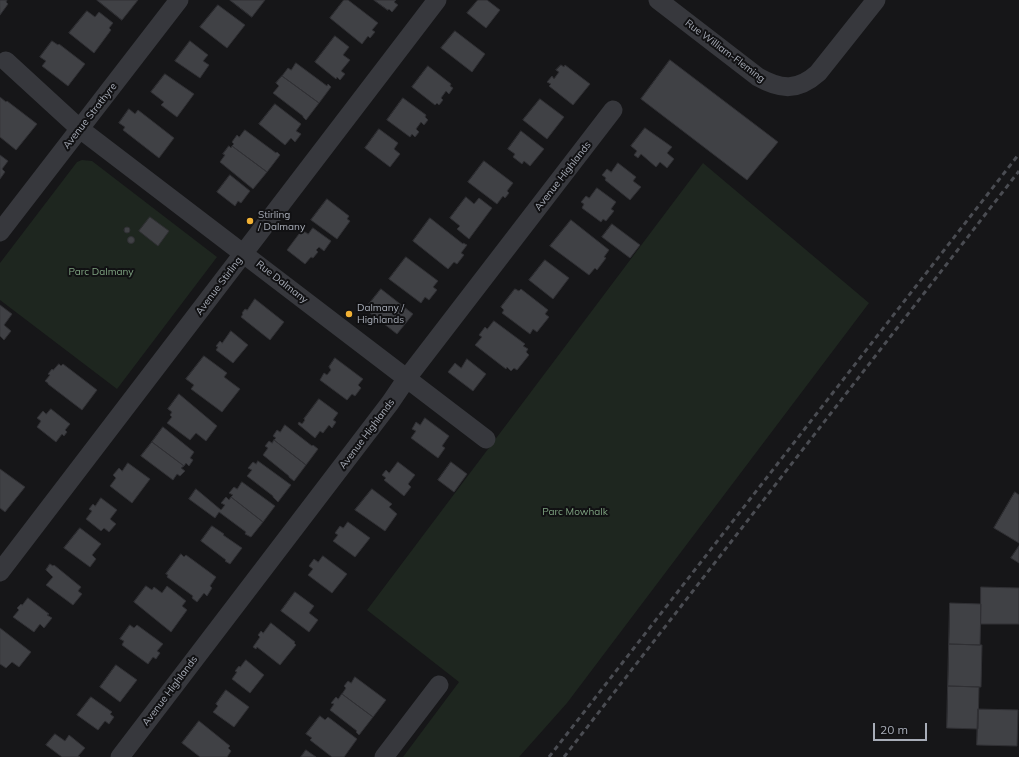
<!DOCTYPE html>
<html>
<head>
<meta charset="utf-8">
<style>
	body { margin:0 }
	#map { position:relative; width:1019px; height:757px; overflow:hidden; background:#161618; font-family:Mulish,sans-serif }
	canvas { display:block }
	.scale { position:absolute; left:873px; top:723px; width:54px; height:18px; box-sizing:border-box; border:2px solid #a8adb8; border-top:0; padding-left:5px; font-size:12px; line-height:14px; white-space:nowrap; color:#a8adb8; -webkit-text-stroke:3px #111113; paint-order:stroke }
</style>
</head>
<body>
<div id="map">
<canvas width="1019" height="757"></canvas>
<div class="scale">20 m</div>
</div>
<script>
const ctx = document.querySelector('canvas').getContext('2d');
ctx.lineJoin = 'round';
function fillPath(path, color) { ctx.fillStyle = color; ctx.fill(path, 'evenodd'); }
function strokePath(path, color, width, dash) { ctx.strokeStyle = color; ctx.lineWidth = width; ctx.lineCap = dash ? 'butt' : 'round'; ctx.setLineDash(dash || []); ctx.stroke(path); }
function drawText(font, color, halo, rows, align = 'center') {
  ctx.font = font + ' Mulish,sans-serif'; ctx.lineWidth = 4; ctx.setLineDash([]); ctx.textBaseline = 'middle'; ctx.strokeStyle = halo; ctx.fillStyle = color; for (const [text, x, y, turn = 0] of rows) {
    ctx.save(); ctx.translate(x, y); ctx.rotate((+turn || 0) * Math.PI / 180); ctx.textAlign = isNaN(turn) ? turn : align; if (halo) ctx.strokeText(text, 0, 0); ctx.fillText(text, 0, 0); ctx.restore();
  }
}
const green = new Path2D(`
	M82 160 92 161 217 257 117 389 0 300V263L77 162Z
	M703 163 869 303 567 703 519 757H403L459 682 367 610Z`);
const building = new Path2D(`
	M0 0H7L6 2 8 4 0 15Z
	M97 0H138L122 20Z
	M230 0H265L252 17Z
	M344 0H348L378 23 372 30 375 32 370 38 368 36 362 44 330 18Z
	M374 0H396L394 2 398 5 392 12 389 9 388 10Z
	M478 0H487L500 10 486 28 467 13Z
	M218 5 245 25 227 48 200 27Z
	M87 11 95 17 99 12 113 23 109 28 111 30 94 53 69 33Z
	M455 31 485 54 472 72 441 48Z
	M335 36 349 47 343 55 350 60 341 71 345 74 340 80 337 77 336 79 315 62Z
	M52 41 58 45 59 44 85 64 68 86 42 66 46 61 40 57Z
	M190 41 208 55 203 61 209 65 200 78 175 61Z
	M670 60 778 142 747 180 641 99Z
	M296 63 327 86 328 84 331 87 319 103 282 76 288 68 291 70Z
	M561 65 564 67 565 65 590 84 573 105 549 86 551 84 547 82 552 76 554 79 559 72 556 70Z
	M428 66 451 84 450 86 453 88 449 94 446 91 441 98 443 100 439 105 437 103 435 105 412 87Z
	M165 74 194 94 177 117 161 105 164 102 151 92Z
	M282 76 319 103 306 120 303 117V116L273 93 279 86 276 83Z
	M0 97 6 102 7 101 37 124 16 150 0 137Z
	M403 98 426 115 425 117 428 120 424 125 421 122 416 129 419 132 415 137 412 134 410 137 387 120Z
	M540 99 564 117 547 139 523 120Z
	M275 104 301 124 296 131 301 134 295 142 291 138 285 145 259 124Z
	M129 109 135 114 138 110 174 138 159 158 123 130 125 127 119 123Z
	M645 128 672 147 667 153 674 159 667 168 660 162 656 167 641 154 638 158 634 155 637 151 631 146Z
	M379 129 398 143 394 149 400 154 390 167 365 148Z
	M245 130 276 153 277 152 280 155 267 172 232 146 234 144 232 142 237 135 239 137Z
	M521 131 544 149 530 166 524 161 522 164 513 157 515 154 508 149Z
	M229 146 231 148 232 146 267 172 253 189 220 162 225 155 223 154Z
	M0 155 8 161 2 169 5 172 0 179Z
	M484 161 513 183 507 191 509 193 505 198 503 196 497 204 468 182Z
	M618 163 636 177 633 181 641 187 630 200 605 180 606 178 602 175 607 169 611 172Z
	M230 175 250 191 241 203 238 201 235 206 217 192Z
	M597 188 616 202 611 209 614 211 606 221 603 219 601 222 582 208 584 204 581 202 586 196 589 198Z
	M466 197 474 204 479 198 492 208 469 239 457 229 460 226 450 218Z
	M327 199 349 216 347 219 350 221 337 239 311 220Z
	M150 217 169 231 158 246 139 231Z
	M430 218 463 244V243L467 245 461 253 464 255 457 264 454 262 448 269 413 241Z
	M571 220 609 250 604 257 606 258 597 270 595 268 589 275 550 246Z
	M612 224 640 245 630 258 602 237Z
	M124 230a3 3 0 1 1 6 0a3 3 0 1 1-6 0Z
	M313 228 331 241 324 251 319 247 316 250 318 252 313 258 311 257 305 264 287 250 302 230 308 234Z
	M127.5 240a3.5 3.5 0 1 1 7 0a3.5 3.5 0 1 1-7 0Z
	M406 257 438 281 433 287 437 290 429 300 425 297 421 303 389 279Z
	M545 260 569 278 553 299 529 280Z
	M381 289 413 314 397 334 365 309Z
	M515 289 519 291 521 289 548 310 545 314 549 317 537 332 533 329 530 334 502 313 504 310 501 307Z
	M255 299 284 322 270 340 241 317 243 314 242 313 245 309 247 310Z
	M0 305 12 314 4 325 11 331 4 340 0 336Z
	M494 321 525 344 523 346 528 349 526 352 529 355 517 370 514 368 511 371 507 367 506 369 475 345 482 337 479 335 485 327 487 329Z
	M231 331 248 345 233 363 216 350 218 347 216 346 220 341 222 343Z
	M204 356 227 373 224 377 240 389 222 412 191 389 194 385 186 379Z
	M335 358 363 379 358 385 361 388 355 396 352 394 347 400 320 380 324 373 327 375 331 370 329 367Z
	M467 359 486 374 473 391 448 372 455 363 461 368Z
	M59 364 61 366 63 364 97 390 82 410 48 384V383L45 381 50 375 48 374 52 369 53 370Z
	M179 394 217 426 206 441 196 433 190 440 167 423 172 417 170 415 172 412 168 409Z
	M319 399 338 413 333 420 336 422 332 428 329 425 323 433 320 431 315 438 298 424 299 422 302 424 305 420 304 419Z
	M51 409 70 424 65 430 67 432 64 436 62 434 56 442 37 427 41 421 37 418 43 411 46 414Z
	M425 418 449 436 442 446 445 448 438 458 411 438 416 431 412 429 416 422 420 425Z
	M285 425 312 446 313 445 318 449 306 465 274 440 276 438 273 436 277 430 280 432Z
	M163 427 194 452 190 458 193 460 189 466 186 463 184 466 152 442Z
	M274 440 306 465 294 481 289 477V476L263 455 268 448 265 446 269 441 272 443Z
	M152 442 184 466 181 468 185 471 180 476 177 474 173 480 141 456Z
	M258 461 291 485 278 502 273 497V496L247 476 252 470 248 468 253 462 256 464Z
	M398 462 415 475 408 484 411 487 404 496 384 480 386 478 382 475 386 470 389 473Z
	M451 462 467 474 454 492 438 480Z
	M128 463 150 479 132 503 110 486 116 478 113 475 119 468 122 471Z
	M0 469 25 487 5 512 0 508Z
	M242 482 275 506 263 522 231 497 233 495 229 493 234 487 237 489Z
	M196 489 221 510 225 505 221 503 226 497 229 500 231 497 263 522 251 537 245 534 246 532 219 512 215 518 189 499Z
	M372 489 392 504 389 507 397 514 385 531 355 510Z
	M1015 492 1019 495V543L994 528Z
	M101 498 117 510 110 519 116 524 109 532 104 528 101 531 86 519 92 511 89 509 93 504 95 506Z
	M348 522 370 538 355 557 333 541 338 535 335 533 340 526 343 528Z
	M212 526 224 534 223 535 242 548 230 564 225 561 226 560 201 541Z
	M80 528 101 544 92 555 96 559 90 567 64 548Z
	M1019 546V563L1011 558Z
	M181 554 184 557 186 555 216 577 210 586 212 588 207 596 204 593 197 602 192 598 193 596 167 577 168 575 166 574Z
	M323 556 347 574 332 593 308 575 313 569 309 566 314 559 318 562Z
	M50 564 53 566 54 565 81 587 78 591 82 594 73 605 46 585 53 577 46 570Z
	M146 586 152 590 154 587 162 593 167 586 186 601 182 606 187 610 171 632 134 602Z
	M981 587 1019 588V624H981Z
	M295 592 314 606 309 613 318 620 309 632 281 611Z
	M28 598 49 614 47 615 52 618 44 628 40 624 34 632 13 617 19 610 17 608 21 604 22 605Z
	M950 603 981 604 980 645 949 644Z
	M271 623 295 642 294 643 296 645 280 665 257 647 256 649 253 647 260 637 258 635 261 631 263 633Z
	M130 625 134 628 137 625 163 644 157 651 160 653 156 659 153 657 148 664 122 645 124 641 120 639Z
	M0 628 31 652 19 667 12 662 6 668 0 664Z
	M949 644 982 645 981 687 948 686Z
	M246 660 264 675 250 693 232 679 237 672 235 671 239 666 240 667Z
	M116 665 137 680 120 702 100 687Z
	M355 677 386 700 373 717 342 694 346 688 344 686 348 681 351 683Z
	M948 686 979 687 978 729 947 728Z
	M226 690 249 707 234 727 213 712 218 706 216 704Z
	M342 694 373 717 359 735 356 732 357 731 330 710 334 704 331 703 336 697 338 699Z
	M91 697 112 712 110 714 114 717 109 724 105 721 98 730 77 715Z
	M978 709 1018 710 1017 746 977 745Z
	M320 716 325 720 328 717 357 739 344 757H332L310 740 312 738 306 734Z
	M199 721 230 746 228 748 231 751 227 757H200L182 743Z
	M55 734 65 741 69 735 85 748 78 756 80 757H62L46 745Z
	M306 750 316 757H301Z`);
const minor = new Path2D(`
	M658 0 758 77C781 90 798 91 818 73L876 0
	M6 61 80 129 486 439
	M0 232 179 0
	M0 572 437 0
	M120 757 390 403 407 378 613 110
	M384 757 439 685`);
const rail = new Path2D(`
	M549 757 1019 154
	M564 757 1019 171`);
const markers = [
	[250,221,4,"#f2b134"],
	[349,314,4,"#f2b134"]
];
const streetNames = [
	["Rue William-Fleming",725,51,37],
	["Avenue Strathyre",90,116,-52],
	["Avenue Highlands",563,176,-52],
	["Rue Dalmany",282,282,38],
	["Avenue Stirling",219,286,-53],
	["Avenue Highlands",367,434,-53],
	["Avenue Highlands",170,691,-53]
];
const poiNames = [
	["Stirling",258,215],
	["/ Dalmany",258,227],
	["Dalmany /",357,308],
	["Highlands",357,320]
];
const parkNames = [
	["Parc Dalmany",101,272],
	["Parc Mowhalk",575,512]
];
fillPath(green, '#1e261f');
fillPath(building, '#404145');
strokePath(building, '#303034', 1);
strokePath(minor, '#37383d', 19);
strokePath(rail, '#4a4c52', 3, [5, 4]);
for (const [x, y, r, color] of markers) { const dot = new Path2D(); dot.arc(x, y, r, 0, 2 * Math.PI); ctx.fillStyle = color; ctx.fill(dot); strokePath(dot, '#111113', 1.5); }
drawText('10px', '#a8adb8', '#111113', streetNames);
drawText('10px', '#a8adb8', '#111113', poiNames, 'left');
drawText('10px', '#7fa381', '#111113', parkNames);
</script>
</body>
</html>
